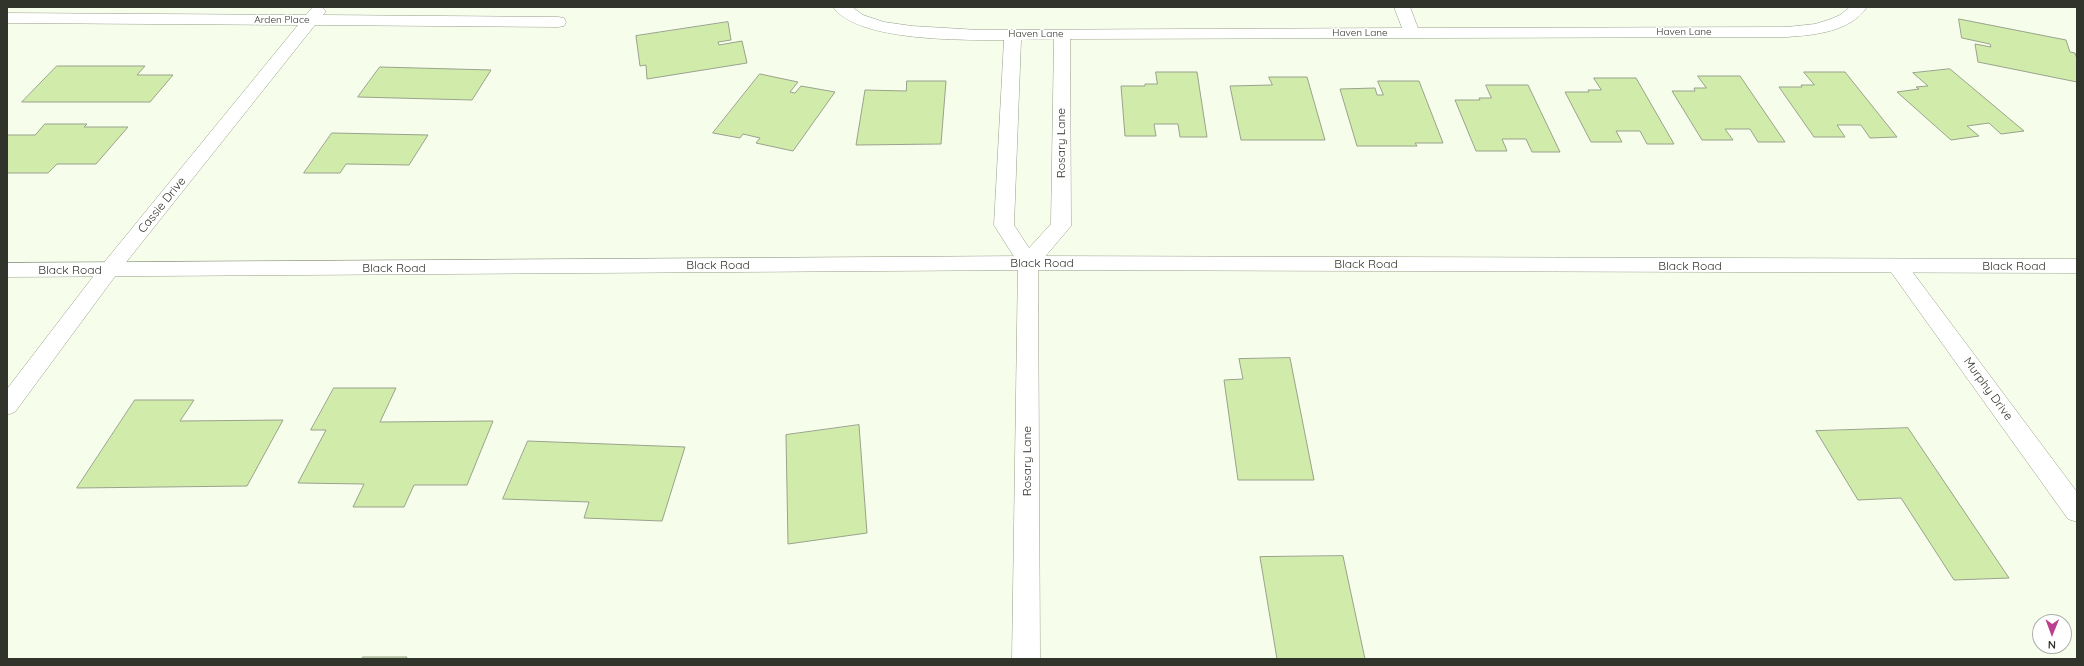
<!DOCTYPE html>
<html>
<head>
<meta charset="utf-8">
<style>
	body { margin:0 }
	#map { position:relative; width:2084px; height:666px; overflow:hidden; background:#f6feeb; font-family:Quicksand,sans-serif }
	canvas { display:block }
	.frame { position:absolute; inset:0; border:8px solid #30342b; pointer-events:none }
	.north { position:absolute; left:2032px; top:614px; width:40px; height:40px; box-sizing:border-box; background:#fff; border:1px solid #acaeaa; border-radius:50%; rotate:181deg; font-size:11px; font-weight:700; line-height:16px; text-align:center; color:#30342b }
	.north::after { content:''; display:block; margin:auto; width:14px; height:18px; background:#bb3f8e; clip-path:polygon(50% 0,100% 100%,50% 72%,0 100%) }
</style>
</head>
<body>
<div id="map">
<canvas width="2084" height="666"></canvas>
<div class="frame"></div>
<div class="north">N</div>
</div>
<script>
const ctx = document.querySelector('canvas').getContext('2d');
ctx.lineJoin = 'round';
function fillPath(path, color) { ctx.fillStyle = color; ctx.fill(path, 'evenodd'); }
function strokePath(path, color, width, dash) { ctx.strokeStyle = color; ctx.lineWidth = width; ctx.lineCap = dash ? 'butt' : 'round'; ctx.setLineDash(dash || []); ctx.stroke(path); }
function drawText(font, color, halo, rows, align = 'center') {
  ctx.font = font + ' Quicksand,sans-serif'; ctx.lineWidth = 3; ctx.setLineDash([]); ctx.textBaseline = 'middle'; ctx.strokeStyle = halo; ctx.fillStyle = color; for (const [text, x, y, turn = 0] of rows) {
    ctx.save(); ctx.translate(x, y); ctx.rotate((+turn || 0) * Math.PI / 180); ctx.textAlign = isNaN(turn) ? turn : align; if (halo) ctx.strokeText(text, 0, 0); ctx.fillText(text, 0, 0); ctx.restore();
  }
}
const building = new Path2D(`
	M1959 19 2066 40 2070 52 2075 53 2077 59V82L1978 62 1975 44 1991 47 1990 44 1962 38Z
	M728 22 731 40 718 42 719 45 742 41 747 63 647 79 646 65 640 66 636 36Z
	M57 66H145L137 75H173L150 102H22Z
	M380 67 491 70 472 100 358 97Z
	M1950 69 2024 131 2001 134 1989 123 1967 126 1979 136 1951 140 1897 92 1919 89 1916 87 1928 86 1913 73Z
	M1156 72H1197L1207 137H1180L1178 124H1154L1156 136H1125L1121 86H1145V84H1157Z
	M1804 72H1845L1897 137 1870 138 1861 125H1837L1845 137H1814L1779 87H1802L1801 85H1814Z
	M760 74 798 82 790 92 795 93 801 86 835 92 793 151 756 143 760 138 743 134 740 138 713 133Z
	M1698 76H1740L1785 142H1758L1750 129H1725L1733 140H1702L1672 91H1695L1694 88H1706Z
	M1269 77H1307L1325 140H1241L1230 86 1272 85Z
	M1594 78H1636L1674 144H1647L1640 131H1616L1622 142H1591L1565 92H1589L1588 90H1601Z
	M907 81H946L941 144 856 145 865 90 906 91Z
	M1378 81H1419L1443 143H1415L1417 146H1357L1340 89 1375 88 1377 95H1383Z
	M1486 85H1528L1560 152H1532L1526 139H1502L1507 151H1476L1455 100H1480L1479 98H1491Z
	M45 124H87L84 127H128L96 164H57L48 173H7V135H35Z
	M332 133 428 135 409 165 346 164 340 173H304Z
	M1290 358 1314 480H1238L1224 380 1243 379 1239 359Z
	M334 388H396L380 422 493 421 467 485H414L404 507H353L364 484 298 483 326 430H311Z
	M135 400H194L180 421 283 420 247 486 77 488Z
	M859 425 867 533 788 544 786 435Z
	M1908 428 2009 578 1954 580 1901 498 1858 500 1816 431Z
	M528 441 685 447 662 521 584 518 589 502 503 499Z
	M1343 556 1365 659H1277L1260 557Z
	M363 657H407L406 659H362Z`);
const street = new Path2D(`
	M322 7 326 11 323 15 558 17 564 18 566 22 564 26 558 27 315 25 116 275 15 412 7 415V389L102 265 298 25 7 23V13L306 15 312 8Z
	M833 7H852L863 15 884 22 912 26 979 30 1402 28 1394 7H1410L1418 28 1787 27 1815 24 1831 19 1840 15 1850 7H1867C1850 32 1815 35 1787 37L1070 39 1071 226 1038 265 1040 659H1012L1018 263 994 225 1004 40C965 40 857 42 833 7ZM1054 39 1051 224 1029 248 1014 225 1021 40Z
	M1898 260 1905 262 2077 492V522L2068 519 1891 272 1888 267 1891 262Z`);
const secondary = new Path2D(`
	M1028 256 2077 259V273L1028 270 7 277V263Z`);
const farStreetnames = [
	["Arden Place",282,20],
	["Haven Lane",1684,32],
	["Haven Lane",1360,33],
	["Haven Lane",1036,34]
];
const streetNames = [
	["Rosary Lane",1061,143,-90],
	["Cassie Drive",162,205,-51],
	["Black Road",1042,263],
	["Black Road",1366,264],
	["Black Road",718,265],
	["Black Road",1690,266],
	["Black Road",2014,266],
	["Black Road",394,268],
	["Black Road",70,270],
	["Murphy Drive",1988,389,54],
	["Rosary Lane",1027,461,-90]
];
fillPath(building, '#d1ecaa');
strokePath(building, '#99a28c', 1);
strokePath(street, '#959e88', 1);
strokePath(secondary, '#959e88', 1);
fillPath(street, '#fff');
fillPath(secondary, '#fff');
drawText('10px', '#30342b', '#fff', farStreetnames);
drawText('12px', '#30342b', '#fff', streetNames);
</script>
</body>
</html>
